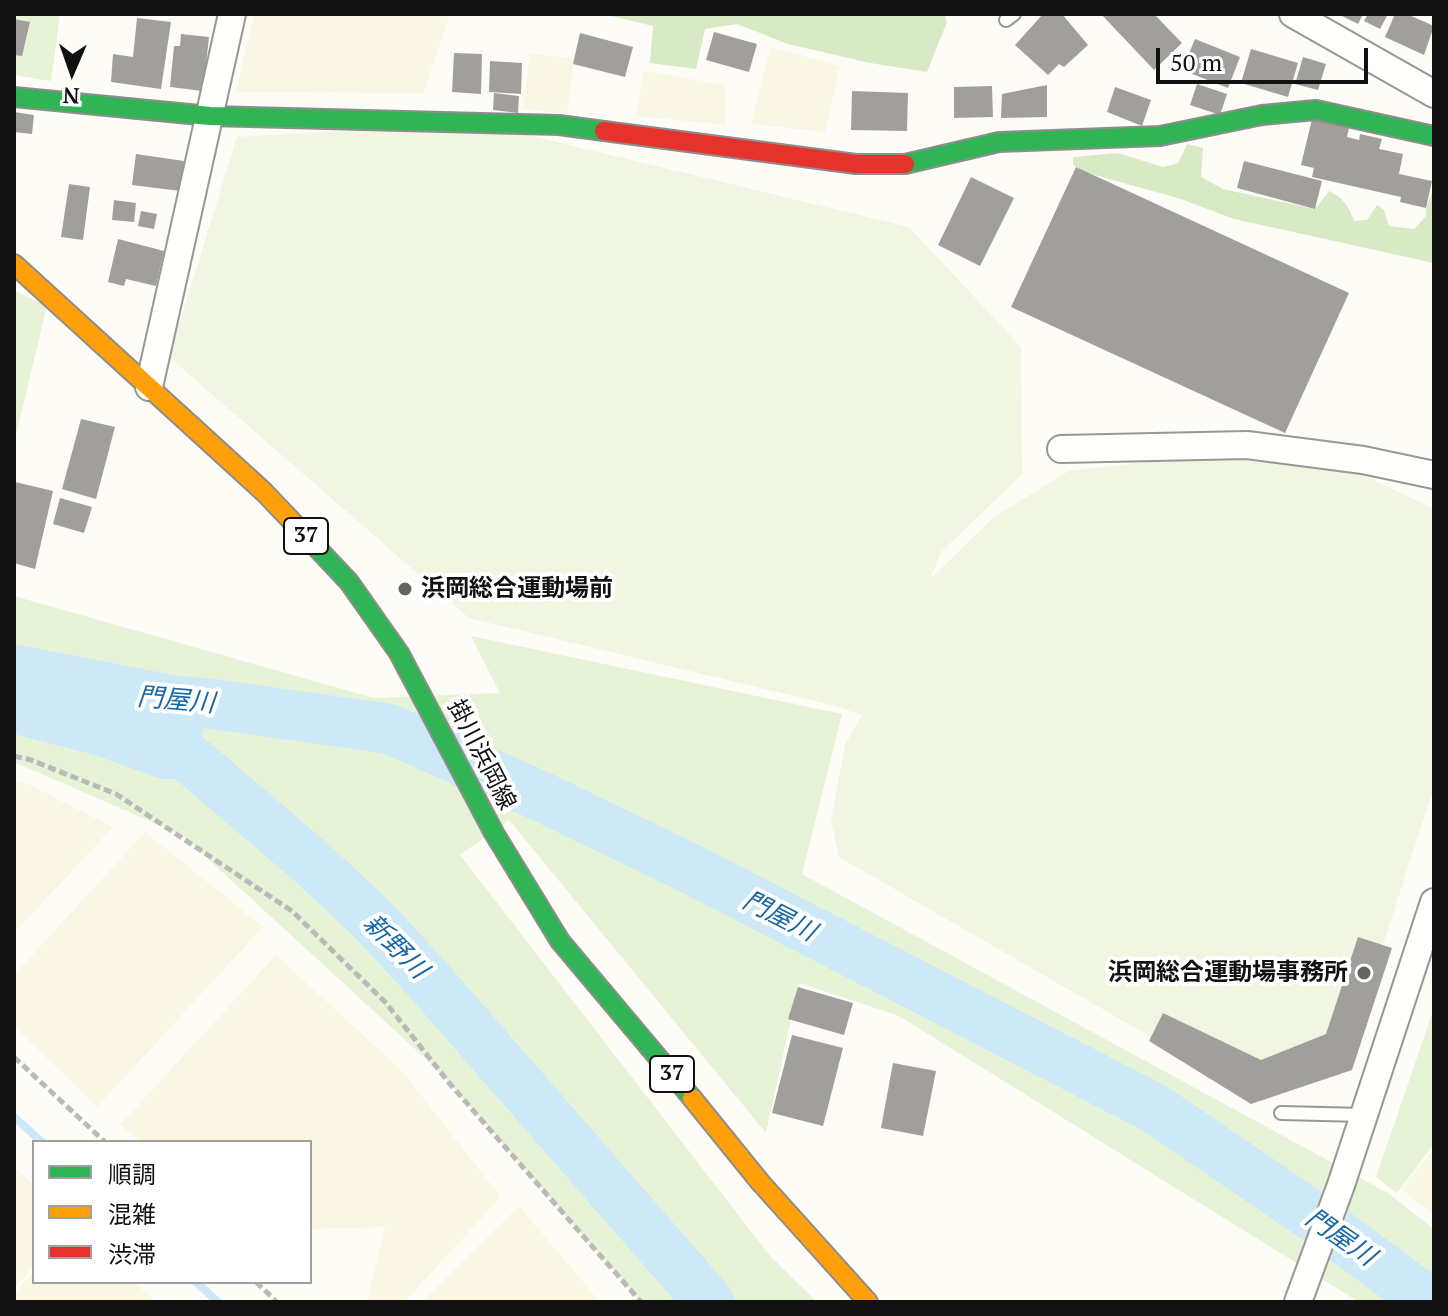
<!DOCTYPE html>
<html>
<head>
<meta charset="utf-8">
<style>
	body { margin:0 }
	#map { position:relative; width:1448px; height:1316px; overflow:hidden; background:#fdfcf7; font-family:"PT Serif","Noto Sans JP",serif }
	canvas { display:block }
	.frame { position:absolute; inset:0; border:16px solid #111; pointer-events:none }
	.legend { position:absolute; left:32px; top:1140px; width:280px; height:144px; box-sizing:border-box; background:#fff; border:2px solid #a0a0a0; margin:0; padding:10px 14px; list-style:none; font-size:24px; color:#111 }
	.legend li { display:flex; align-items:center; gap:16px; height:40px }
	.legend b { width:40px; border:2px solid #a0a0a0 }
	.north { position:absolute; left:32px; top:32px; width:80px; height:80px; -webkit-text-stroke:6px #fff; paint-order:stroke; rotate:182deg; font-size:22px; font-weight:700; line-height:32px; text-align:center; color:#111 }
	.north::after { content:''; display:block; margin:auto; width:28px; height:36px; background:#111; clip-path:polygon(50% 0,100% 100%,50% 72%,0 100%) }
	.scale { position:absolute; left:1156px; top:48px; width:212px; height:36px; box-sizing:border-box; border:4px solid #111; border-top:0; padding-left:10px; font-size:24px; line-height:28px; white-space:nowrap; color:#111; -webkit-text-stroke:6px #fff; paint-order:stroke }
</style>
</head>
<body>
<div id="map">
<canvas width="1448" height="1316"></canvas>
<div class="frame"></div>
<ul class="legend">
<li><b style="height:10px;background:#30b455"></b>順調</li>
<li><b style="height:10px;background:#ff9f0a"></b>混雑</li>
<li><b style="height:10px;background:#e5322d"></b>渋滞</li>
</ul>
<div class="north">N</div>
<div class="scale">50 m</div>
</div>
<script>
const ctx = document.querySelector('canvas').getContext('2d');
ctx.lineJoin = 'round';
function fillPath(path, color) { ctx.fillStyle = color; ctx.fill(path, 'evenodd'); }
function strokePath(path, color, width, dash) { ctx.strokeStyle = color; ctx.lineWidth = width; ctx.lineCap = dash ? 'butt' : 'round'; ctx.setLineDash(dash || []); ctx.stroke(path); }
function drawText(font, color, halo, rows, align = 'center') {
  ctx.font = font + ' "PT Serif","Noto Sans JP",serif'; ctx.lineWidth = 8; ctx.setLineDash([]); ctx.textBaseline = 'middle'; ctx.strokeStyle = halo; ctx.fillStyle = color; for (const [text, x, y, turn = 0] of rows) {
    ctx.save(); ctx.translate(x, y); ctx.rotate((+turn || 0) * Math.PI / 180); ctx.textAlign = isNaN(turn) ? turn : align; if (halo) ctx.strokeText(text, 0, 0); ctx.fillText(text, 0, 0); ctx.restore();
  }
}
const farmland = new Path2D(`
	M254 14H450L423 93 236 92Z
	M770 47 840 66 825 132 751 124Z
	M530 53 574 59 567 114 523 109Z
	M644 71 725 85 726 125 636 116Z
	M14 781 28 784 113 827 14 933Z
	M145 832 263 927 97 1107 14 1026V975Z
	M276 955 401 1070 501 1197 404 1302H367L385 1227 310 1229V1142H143L120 1125Z
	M1434 1148V1216L1402 1189Z
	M14 1167 34 1186V1266L14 1288Z
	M519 1206 600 1302H422Z
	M34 1272V1282H134L156 1302H14V1294Z`);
const green = new Path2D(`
	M14 14H60L51 81 14 75Z
	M14 290 47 306 14 443Z
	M14 596 374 698 500 693 471 636 842 714 802 874 1388 1193 1434 1229V1302H1359L899 1016 799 983 766 1133 509 820 460 855 770 1256 817 1302H641L439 1071 182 835 14 762Z
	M1434 1008V1144L1397 1193 1376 1177Z`);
const forest = new Path2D(`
	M603 14H945L947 22 927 72 870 63 788 44 737 24 705 29 696 69 650 63 653 26Z
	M1187 144 1203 148 1201 177 1223 189 1315 209 1329 191C1343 197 1349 207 1354 221L1367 220 1377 205 1384 210 1389 226 1414 229 1426 216V208L1434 187V263L1234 219 1181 199 1088 173 1073 165V157L1118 153 1163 167 1178 163Z`);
const pitch = new Path2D(`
	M478 123 909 227 1021 347 1022 474 941 552 930 579 994 517 1069 471 1190 457 1340 464 1434 509V787L1351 1043 1241 1089 839 857 831 821 845 745 862 715 832 705 469 618 169 357 237 137Z`);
const water = new Path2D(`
	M14 644 220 684 185 779H161L95 755 14 734Z`);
const stream = new Path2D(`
	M14 1117 42 1142
	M196 1282 218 1302`);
const river = new Path2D(`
	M14 675 84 698 174 745 311 862 374 921 430 982 709 1302
	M144 698 213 704 390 729 538 795 691 869 1154 1108 1317 1219 1429 1302`);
const building = new Path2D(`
	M1043 14H1062L1088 45 1064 67 1059 64 1048 75 1015 45Z
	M1101 14H1154L1182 43 1154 70Z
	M1338 14H1363L1358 24Z
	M1368 14H1388L1380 29 1364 21Z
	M1395 14H1412L1411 16 1434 26 1424 55 1385 37Z
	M137 18 171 22 161 89 111 82 113 54 133 57Z
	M14 19 30 22 22 56 14 55Z
	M714 32 757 44 749 72 706 60Z
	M580 33 633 47 625 77 573 64Z
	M181 34 209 37 203 91 170 87 174 46H180Z
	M1195 39 1240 57 1228 88 1182 70Z
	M1251 49 1298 63 1288 97 1241 83Z
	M454 53 482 54 481 94 452 92Z
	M1303 57 1326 64 1318 90 1295 84Z
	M490 61 522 63 521 94 489 92Z
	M1197 84 1227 94 1220 115 1190 105Z
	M1047 85V117L1001 118 1002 94Z
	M992 86 993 117 954 118V87Z
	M1115 87 1151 100 1142 126 1107 112Z
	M852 91 908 93 907 131 851 130Z
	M494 93 519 96 518 113 493 110Z
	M14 112 34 115 32 134 14 132Z
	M1312 119 1349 128 1347 137 1359 140 1360 134 1382 139 1379 149 1403 154 1399 174 1432 181 1426 208 1400 202 1401 197 1312 177 1314 168 1301 165Z
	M136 154 184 161 180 191 132 185Z
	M1244 161 1322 181 1315 209 1237 188Z
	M1076 167 1349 293 1285 433 1011 307Z
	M971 177 1014 198 980 266 938 245Z
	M69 184 90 187 83 240 61 237Z
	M114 200 136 203 134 222 112 220Z
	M141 211 157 214 154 229 138 226Z
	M118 239 164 251 156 286 126 279 124 286 108 282Z
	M81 419 115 427 96 499 62 489Z
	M15 482 53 491 35 569 14 563Z
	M60 498 92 507 84 533 53 524Z
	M1358 937 1392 948 1352 1070 1251 1104 1149 1041 1163 1013 1261 1060 1326 1034Z
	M798 987 853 1003 844 1035 788 1019Z
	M792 1035 843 1048 823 1126 772 1113Z
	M893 1063 936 1071 923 1136 881 1128Z`);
const path = new Path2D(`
	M14 756 31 760 116 794 292 911 386 1003 450 1084 641 1302
	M14 1057 105 1142
	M256 1282 277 1302`);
const lane = new Path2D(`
	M1006 20 1014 14
	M1281 1113 1364 1115`);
const street = new Path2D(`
	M1293 14 1434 94
	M149 387 232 14
	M1061 449 1247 445 1363 460 1434 475
	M1298 1302 1341 1185 1434 902`);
const fast = new Path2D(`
	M14 97 210 116 559 125 604 131
	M905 164 999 142 1160 136 1262 115 1316 110 1434 136
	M302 532 349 582 399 653 494 833 560 941 692 1098`);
const slow = new Path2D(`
	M14 264 264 492 302 532
	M692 1098 760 1182 868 1302`);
const jam = new Path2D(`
	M604 131 856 164H905`);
const markers = [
	[405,589,8,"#646362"],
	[1364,973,8,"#646362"]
];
const shields = [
	[306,536,44],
	[672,1074,44]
];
const shieldNames = [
	["37",306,536],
	["37",672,1074]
];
const poiNames = [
	["浜岡総合運動場前",421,589],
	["浜岡総合運動場事務所",1348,973,"right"]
];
const streetNames = [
	["掛川浜岡線",481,755,63]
];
const waterNames = [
	["門屋川",176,701,5],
	["門屋川",779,917,27],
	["新野川",395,947,45],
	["門屋川",1340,1238,35]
];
fillPath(farmland, '#f9f7e4');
fillPath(green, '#e7f3d7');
fillPath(forest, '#d8eac5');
fillPath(pitch, '#f0f6e1');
fillPath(water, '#cde8f7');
strokePath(stream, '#cde8f7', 8);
strokePath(river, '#cde8f7', 50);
fillPath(building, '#a19f9c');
strokePath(lane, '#979795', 16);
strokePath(street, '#979795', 30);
strokePath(fast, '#8e8d8b', 22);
strokePath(slow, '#8e8d8b', 22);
strokePath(jam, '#8e8d8b', 22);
strokePath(path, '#b9b9b8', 5, [8, 4]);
strokePath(lane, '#fffffe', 12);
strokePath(street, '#fffffe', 26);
strokePath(fast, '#30b455', 18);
strokePath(slow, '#ff9f0a', 18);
strokePath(jam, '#e5322d', 18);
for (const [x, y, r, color] of markers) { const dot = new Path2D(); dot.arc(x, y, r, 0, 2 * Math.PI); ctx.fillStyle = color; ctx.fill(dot); strokePath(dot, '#fff', 3); }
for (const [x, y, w] of shields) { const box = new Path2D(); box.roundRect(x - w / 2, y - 18, w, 36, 6); ctx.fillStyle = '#fff'; ctx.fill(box); strokePath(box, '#111', 2); }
drawText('bold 22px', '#111', null, shieldNames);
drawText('bold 24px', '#111', '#fff', poiNames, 'left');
drawText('24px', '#111', '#fff', streetNames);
drawText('italic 26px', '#1768a6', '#fff', waterNames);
</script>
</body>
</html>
